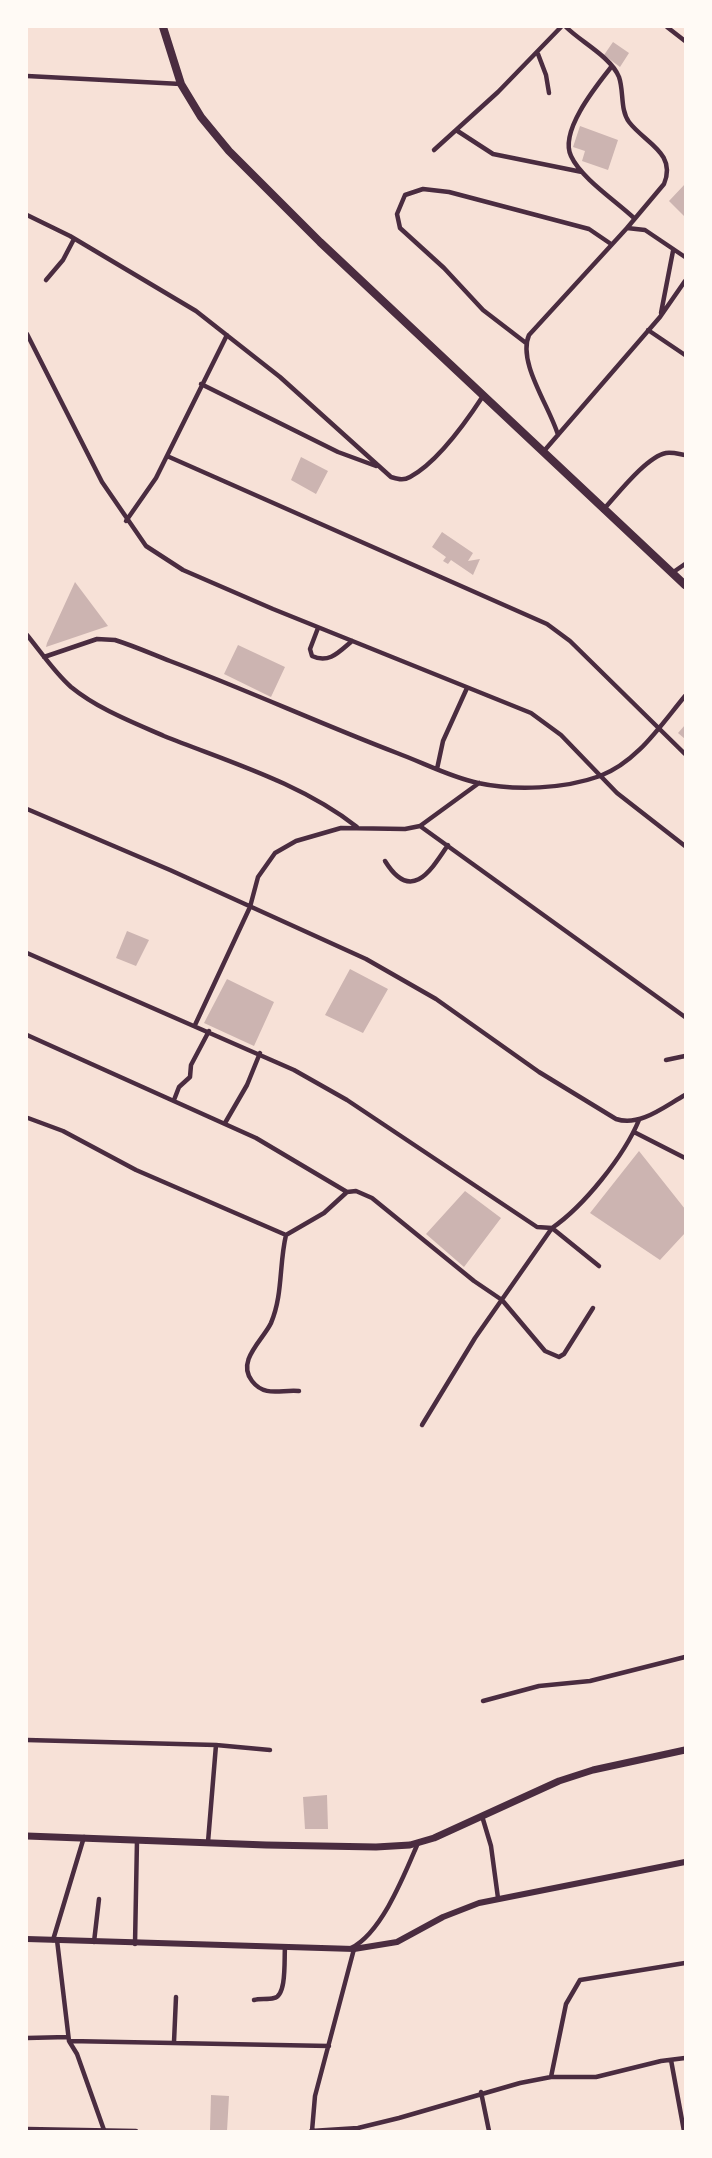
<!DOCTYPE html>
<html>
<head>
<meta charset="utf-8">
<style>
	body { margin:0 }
	#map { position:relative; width:712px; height:2158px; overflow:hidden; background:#f7e1d7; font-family:"Varela Round",sans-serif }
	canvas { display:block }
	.frame { position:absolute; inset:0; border:28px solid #fffaf5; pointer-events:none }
</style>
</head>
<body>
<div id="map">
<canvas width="712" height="2158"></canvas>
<div class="frame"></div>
</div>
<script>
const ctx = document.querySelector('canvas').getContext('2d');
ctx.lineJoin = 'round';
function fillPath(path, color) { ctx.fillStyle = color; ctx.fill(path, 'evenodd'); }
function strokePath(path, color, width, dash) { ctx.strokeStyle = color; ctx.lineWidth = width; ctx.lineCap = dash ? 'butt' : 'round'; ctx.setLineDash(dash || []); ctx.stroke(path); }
const building = new Path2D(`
	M613 42 629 53 620 67 604 55Z
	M580 126 618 140 608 170 582 161 585 151 573 147Z
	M685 184V217L669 201Z
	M301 457 328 471 316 494 291 480Z
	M442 532 473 553 468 561 480 559 473 575 451 560 448 564 443 561 446 557 432 547Z
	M75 582 108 626 46 647 47 643Z
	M238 645 285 667 271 697 224 674Z
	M685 725V739L678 733Z
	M127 931 149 940 136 966 116 958Z
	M350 969 388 989 363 1033 325 1015Z
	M227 979 274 1002 254 1046 204 1023Z
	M639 1151 685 1209V1233L660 1260 590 1213Z
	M465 1191 501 1218 464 1267 426 1234Z
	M327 1795 328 1829H305L303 1797Z
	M211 2095 229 2096 227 2131 210 2130Z`);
const minor = new Path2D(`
	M566 27C581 42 611 57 619 77 624 91 620 110 629 122 645 143 677 153 664 184L627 228
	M667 27 685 41
	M538 54 546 75 549 93
	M612 66C597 85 559 131 571 156 581 178 616 201 634 218
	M27 76 181 84
	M456 130 493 154 582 172
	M434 150 498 92 561 27
	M27 215 70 236 196 311 280 377 391 477C398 479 403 481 410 477 438 462 466 422 483 396
	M46 280 63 260 74 239
	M661 313 673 251
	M648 330 685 355
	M27 334 102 482 146 546 183 570 273 609 531 713 561 735 617 793 685 846
	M526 343 483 310 444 268 400 228 397 214 405 195 423 189 449 192 589 229 611 244
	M201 384 338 452 376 466
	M558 435C550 407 517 362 529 335L627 228 645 230 685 257
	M544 451 660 317 685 281
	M167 456 547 624 570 641 685 754
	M603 510C617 495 646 457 666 453 672 452 679 454 685 455
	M126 521 156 478 227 335
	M672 573 685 564
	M318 628 310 649 312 656C329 664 339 652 352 641
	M27 635C41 652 54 672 71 687 98 709 132 722 164 736 229 762 301 783 357 827
	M44 657 97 639 115 640C134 646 152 654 170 661 247 690 321 724 397 753 424 763 450 777 478 783 515 791 564 789 600 776 637 762 660 726 685 696
	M437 769 443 741 467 688
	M27 809 170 870 366 959 436 999 539 1072 616 1119C640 1127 665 1106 685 1095
	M420 826 685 1017
	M385 861C411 903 430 872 448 845
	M27 953 294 1070 347 1100 537 1227 552 1228C584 1206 624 1156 639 1120
	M195 1025 250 907 258 877 275 853 296 841 341 828 405 829 420 826 479 783
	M27 1035 256 1138 347 1192 356 1191 372 1198 474 1281 502 1300 545 1351 559 1357 564 1354 593 1308
	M666 1060 685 1056
	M174 1100 179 1087 190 1077 191 1065 209 1031
	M28 1118 63 1131 136 1170 286 1235
	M225 1123 247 1085 260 1053
	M634 1132 685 1158
	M299 1391C282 1389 265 1398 252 1381 236 1361 263 1340 271 1323 283 1295 279 1264 286 1235L324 1213 347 1192
	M422 1425 475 1338 552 1228 599 1266
	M483 1701 539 1686 590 1681 685 1657
	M27 1740 216 1745 208 1842
	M216 1745 270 1750
	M482 1816 491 1846 498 1898
	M53 1940 84 1837
	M57 1940 69 2041 77 2054 104 2130
	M94 1942 99 1899
	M135 1944 137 1840
	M351 1948C382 1933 405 1873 418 1843
	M254 2000C260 1998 267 2000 274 1998 287 1996 284 1959 285 1947
	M27 2038 68 2037
	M69 2041 329 2046
	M174 2042 176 1997
	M671 2060 684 2131
	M551 2077 566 2004 580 1980 685 1963
	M481 2092 489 2131
	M27 2129 136 2131
	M311 2131 358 2128 399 2118 520 2083 551 2077H596L661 2061 685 2058
	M312 2131 315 2096 354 1949`);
const tertiary = new Path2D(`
	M27 1939 354 1949 397 1942 443 1917 479 1903 685 1862`);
const secondary = new Path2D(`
	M27 1836 266 1845 376 1847 410 1845 434 1838 559 1781 593 1770 685 1750`);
const trunk = new Path2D(`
	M163 27 181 84 201 117 229 151 320 242 685 585`);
fillPath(building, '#ccb4b1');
strokePath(minor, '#4a2c40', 4.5);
strokePath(tertiary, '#4a2c40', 6);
strokePath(secondary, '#4a2c40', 7);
strokePath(trunk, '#4a2c40', 8);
</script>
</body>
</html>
